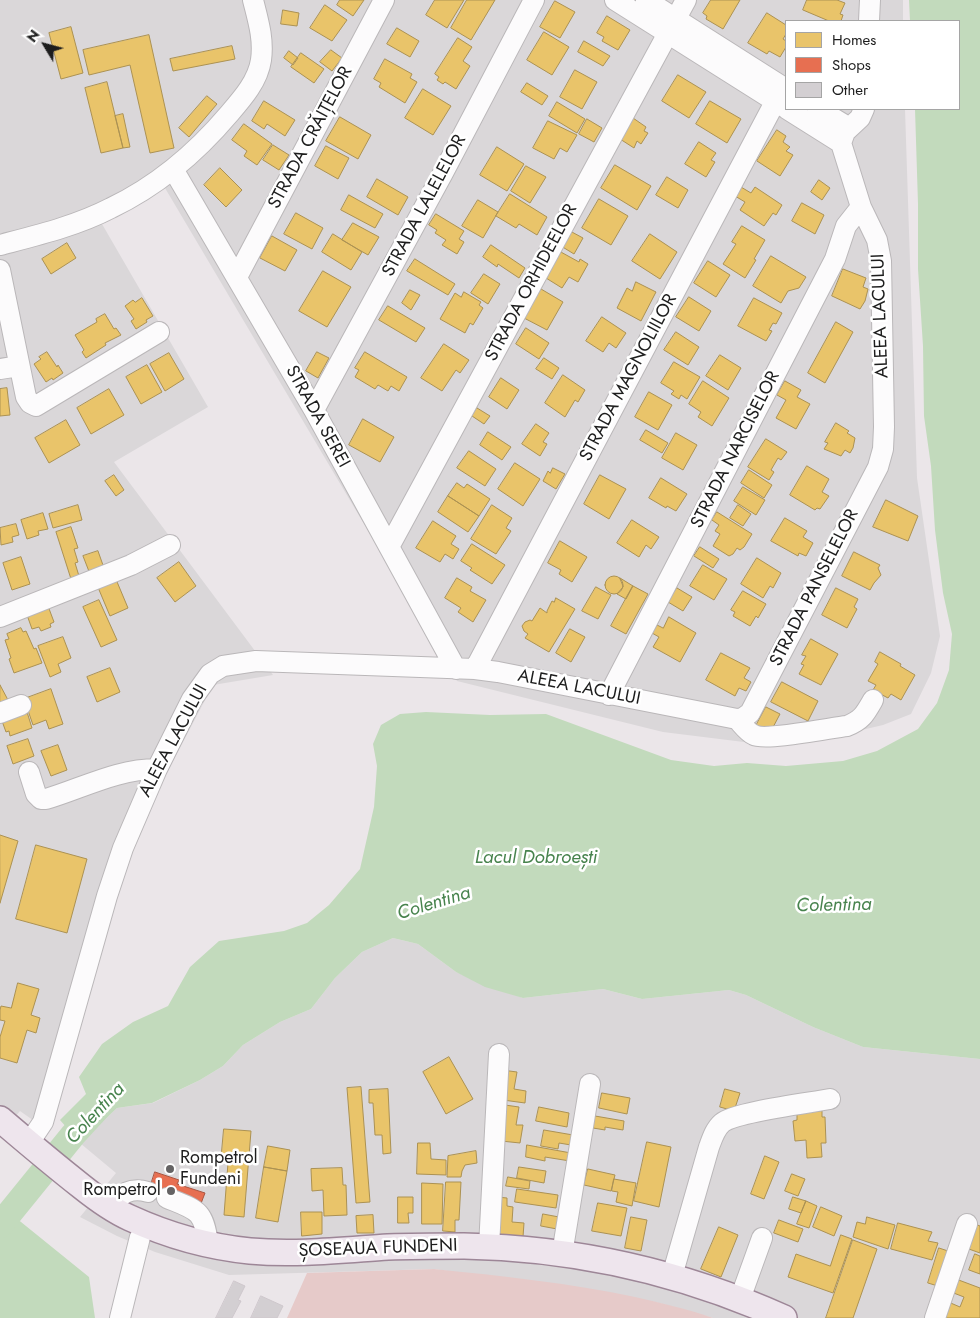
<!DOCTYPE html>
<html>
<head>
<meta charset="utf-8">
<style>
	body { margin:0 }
	#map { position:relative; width:980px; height:1318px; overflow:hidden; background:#ebe6e9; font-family:Jost,sans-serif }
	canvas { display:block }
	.legend { position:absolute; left:785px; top:20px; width:175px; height:90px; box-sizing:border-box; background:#fff; border:1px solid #a5a5a5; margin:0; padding:6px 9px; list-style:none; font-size:15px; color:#1d1d1d }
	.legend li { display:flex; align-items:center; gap:10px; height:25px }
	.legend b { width:25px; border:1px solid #a5a5a5 }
	.north { position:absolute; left:20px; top:20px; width:50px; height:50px; -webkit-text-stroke:4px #fff; paint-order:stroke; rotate:307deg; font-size:14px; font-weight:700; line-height:20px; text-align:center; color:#1d1d1d }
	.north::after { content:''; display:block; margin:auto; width:18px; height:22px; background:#1d1d1d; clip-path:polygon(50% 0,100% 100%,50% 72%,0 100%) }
</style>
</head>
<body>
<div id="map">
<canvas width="980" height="1318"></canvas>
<ul class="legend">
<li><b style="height:14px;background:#e9c46a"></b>Homes</li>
<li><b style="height:14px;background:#e76f51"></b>Shops</li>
<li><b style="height:14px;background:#d3cfd2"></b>Other</li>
</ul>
<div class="north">N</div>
</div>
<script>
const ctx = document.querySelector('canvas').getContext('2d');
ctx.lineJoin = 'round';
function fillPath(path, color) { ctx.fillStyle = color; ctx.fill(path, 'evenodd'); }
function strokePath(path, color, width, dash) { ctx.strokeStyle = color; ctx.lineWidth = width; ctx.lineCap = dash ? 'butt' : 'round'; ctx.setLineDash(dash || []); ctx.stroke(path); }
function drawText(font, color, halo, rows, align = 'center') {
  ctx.font = font + ' Jost,sans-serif'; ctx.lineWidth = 5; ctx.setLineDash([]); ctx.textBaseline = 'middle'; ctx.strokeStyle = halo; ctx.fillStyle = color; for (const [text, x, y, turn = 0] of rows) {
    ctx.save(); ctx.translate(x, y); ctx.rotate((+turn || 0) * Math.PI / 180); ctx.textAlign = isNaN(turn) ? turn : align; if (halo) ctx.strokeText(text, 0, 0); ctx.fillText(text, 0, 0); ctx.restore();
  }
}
const residential = new Path2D(`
	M0 0H903V21H786V109H905L917 478 940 636 931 673 911 714 883 725 836 736 768 745 663 732 457 681 165 188 102 224 208 407 114 462 273 675 213 685 164 778 130 855 47 1130 20 1111 0 1135Z
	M393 938 418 944 456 972 523 998 603 989 642 999 729 990 746 995 813 1027 863 1047 980 1059V1318H713L655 1302 434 1269 229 1275 155 1252 117 1236 80 1217 116 1173 80 1143 117 1108 153 1103 200 1080 223 1066 243 1045 280 1022 311 1009 335 978 362 952Z`);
const grass = new Path2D(`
	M434 1269C502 1276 569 1283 635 1297 661 1303 688 1309 713 1318H287L307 1273Z`);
const water = new Path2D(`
	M909 0H980V1059L863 1047 813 1027 746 995 729 990 642 999 603 989 523 998 485 987 456 972 418 944 393 938 362 952 335 978 311 1009 280 1022 243 1045 223 1066 200 1080 152 1103 117 1108 80 1143 60 1120 86 1094 79 1077 102 1044 133 1022 168 1006 190 967 219 941 284 931 307 923 329 905 360 869 374 807 377 766 373 744 381 725 400 714 426 712 490 715 546 714 671 760 714 766 747 763 786 766 843 761 877 751 918 729 937 703 949 670 952 634 943 593 935 530 931 466 924 416 923 346 918 269V204L915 109H959V21H910Z
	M0 1205 89 1277 95 1318H0Z`);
const homes = new Path2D(`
	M340 0H364L353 16 337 5Z
	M435 0H464L447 28 426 15Z
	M467 0H495L471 40 451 28Z
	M711 0H740L723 29 706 19 707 16 703 13Z
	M807 0H837L845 3 840 14 843 15 841 21H829L803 10Z
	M555 1 575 12 560 38 540 27Z
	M325 5 347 20 332 41 310 28Z
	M283 10 299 13 297 26 281 24Z
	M767 13 786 25V34L783 39 786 41V47L780 57 769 51 767 54 748 43Z
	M607 16 630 30 618 50 602 41 604 37 597 33Z
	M71 27 83 73 61 79 49 33Z
	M397 28 419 41 410 57 387 44Z
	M544 32 569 47 552 75 527 60Z
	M149 35 174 148 150 153 130 65 89 75 83 50Z
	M458 38 472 47 463 61 470 66 456 89 445 82 443 84 437 80 439 77 435 74Z
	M584 41 610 56 603 66 578 52Z
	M232 46 235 59 173 71 170 59Z
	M331 50 342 58 332 71 320 62Z
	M289 51 298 58 293 65 284 58Z
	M301 53 324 69 314 83 291 67Z
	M385 59 412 74 410 78 417 82 405 103 379 87 381 83 374 79Z
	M575 70 597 82 582 109 560 97Z
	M678 75 706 92 689 118 662 101Z
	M107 82 123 148 101 153 85 88Z
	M527 83 548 96 542 105 521 92Z
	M423 89 451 106 433 135 405 118Z
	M207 96 217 104 189 137 179 128Z
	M264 101 295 120 285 136 267 124 264 129 252 121Z
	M710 101 741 119 727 143 696 124Z
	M557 102 585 119 577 133 549 116Z
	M123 114 130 147 123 148 115 116Z
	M340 117 371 135 358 159 326 141Z
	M633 118 646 127 644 131 648 133 641 144 637 141 634 148 620 139Z
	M587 119 602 128 594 142 579 134Z
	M548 121 577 135 567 152 560 148 554 159 533 148Z
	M244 124 272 144 257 165 244 156 247 151 232 140Z
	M777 130 786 136 783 142 790 147 786 151 793 155 780 176 757 161Z
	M699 142 716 153 711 160 715 162 706 177 685 164Z
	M273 145 289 155 279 170 263 160Z
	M326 146 349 158 338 179 315 166Z
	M497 147 524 164 507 191 480 175Z
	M615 165 651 186 637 210 601 188Z
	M526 166 546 177 530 203 511 191Z
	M220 168 242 190 226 207 204 185Z
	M667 177 688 190 678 208 656 195Z
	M377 179 408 197 398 215 367 197Z
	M819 180 830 188 822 200 811 192Z
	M741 187 751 193 755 187 782 205 776 215 773 213 764 226 740 210 745 202 735 196Z
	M510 194 547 217 537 235 519 224 516 228 496 216Z
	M349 195 383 214 375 228 341 210Z
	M599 199 628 216 611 245 582 228Z
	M478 200 498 212 483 238 462 226Z
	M802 203 824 215 815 234 792 221Z
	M296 213 323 228 312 249 284 234Z
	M436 214 464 231 459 239 464 242 457 254 442 245 446 240 435 233 437 230 429 225Z
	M353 223 379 237 368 255 342 240Z
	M742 226 765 240 754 259 756 260 745 278 723 264 736 244 732 242Z
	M570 231 583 238 574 254 561 246Z
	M333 234 362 252 351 270 322 252Z
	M650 234 677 252 660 279 632 261Z
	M272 236 297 250 285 271 260 258Z
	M67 243 76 258 51 274 42 259Z
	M491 245 525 268 519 278 498 264 497 267 483 257Z
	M559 251 579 262 580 259 588 264 578 282 569 277 562 288 546 278 552 268 550 266Z
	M771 256 806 277 799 288 788 291 781 303 753 286Z
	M415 259 455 284 448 295 407 271Z
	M708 261 730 275 716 297 694 283Z
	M843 269 866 278 863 287 868 289 865 301 860 309 832 296Z
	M323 271 351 287 327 327 299 311Z
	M484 274 500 284 488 304 471 293Z
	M636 282 656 292 641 321 617 308 627 288 632 291Z
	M541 289 563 302 547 330 524 318Z
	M410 290 420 295 411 310 402 303Z
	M464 292 481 302 479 305 483 308 473 325 470 323 465 333 440 319 455 293 461 297Z
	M689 297 711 311 699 331 676 317Z
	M142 298 153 316 146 320 147 322 136 329 131 321 134 319 125 306 133 300 135 302Z
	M754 298 782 313 776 324 773 323 769 330 772 331 766 341 738 326Z
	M388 306 425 328 416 342 379 320Z
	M105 314 114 329 116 328 121 335 105 343 106 345 86 358 82 352 84 350 75 335 97 322 96 319Z
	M602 317 626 333 616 348 609 343 603 352 586 341Z
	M836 322 853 332 825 383 808 373Z
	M526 328 549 343 539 359 516 344Z
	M676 332 699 347 688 365 664 350Z
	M444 344 469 360 460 373 456 370 442 391 421 378Z
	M47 352 57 367 58 365 63 373 53 380 52 378 46 382 34 364 41 359 39 357Z
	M317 352 329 358 318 378 306 371Z
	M365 352 407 377 399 391 391 386 388 391 378 385 375 389 355 377 359 370 355 368Z
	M169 353 184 379 165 391 150 364Z
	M720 355 741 368 728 390 706 376Z
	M544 358 559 368 552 379 536 369Z
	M674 362 700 377 687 399 681 395 679 399 671 394 674 391 661 383Z
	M147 365 162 392 141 404 126 377Z
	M563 375 585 390 578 402 575 400 565 417 545 403Z
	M501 378 519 390 507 409 489 397Z
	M703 381 729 398 712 426 698 417 701 412 689 404Z
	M785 381 801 390 797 397 810 404 796 429 776 418 786 400 777 395Z
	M7 388 10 415 0 416V389Z
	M109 389 124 415 91 434 77 408Z
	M649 392 672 405 658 430 635 417Z
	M477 408 490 416 484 424 472 416Z
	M363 419 394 437 380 462 349 445Z
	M66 420 80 445 49 463 35 438Z
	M836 423 849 431 847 433 855 438 853 448 850 453 845 450 841 456 824 449 828 443 825 442Z
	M536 424 549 433 543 442 547 444 540 456 522 444Z
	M646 430 668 443 662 453 640 440Z
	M488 432 511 447 502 460 480 445Z
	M676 433 697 445 683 470 662 458Z
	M766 439 787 452 781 460 778 458 771 470 774 472 769 480 748 467Z
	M469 451 496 469 485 486 457 468Z
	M515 463 540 479 523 506 498 489Z
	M807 466 829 479 822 492 829 496 820 509 817 508 815 510 790 495Z
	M553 468 565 474 556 489 543 481 548 471 550 473Z
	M749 470 772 485 764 498 741 483Z
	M114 475 124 490 116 496 105 481Z
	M600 475 626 489 609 519 584 504Z
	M661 478 687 494 676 511 667 506 666 508 649 498Z
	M457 483 464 488 467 484 490 499 479 516 448 496Z
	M743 487 765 500 756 515 734 501Z
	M448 496 479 516 468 532 438 512Z
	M886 500 918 516 908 541 873 527Z
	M78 505 82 520 53 528 49 514Z
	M492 505 512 518 506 528 511 531 496 554 471 539Z
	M738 505 751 514 743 526 730 518Z
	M717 512 752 534 744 547 740 550 737 548 733 554 729 556 713 546 720 534 715 531 719 525 712 520Z
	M43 513 48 529 38 531 39 535 27 539 21 520Z
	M785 518 807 531 803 537 813 543 806 556 799 553 798 556 771 541Z
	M632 520 659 537 651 549 646 545 639 557 617 543Z
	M433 521 456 536 451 544 459 549 453 559 445 554 440 562 416 548Z
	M16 524 19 535 12 537 13 542 1 545 0 528Z
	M71 527 78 548 74 549 78 562 75 563 79 576 71 579 56 532Z
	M560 541 587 557 572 582 559 574 561 570 548 563Z
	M472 544 505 565 492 584 470 570 472 568 461 561Z
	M700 547 719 559 713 568 694 556Z
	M98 551 104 568 90 574 83 556Z
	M854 552 880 565 878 568 881 575 874 583 870 590 842 576Z
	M21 557 30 584 12 590 3 563Z
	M757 558 781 573 773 588 770 586 763 598 741 584Z
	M179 562 196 586 175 602 157 578Z
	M703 565 727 579 714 600 690 586Z
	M605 585a9 9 0 1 1 18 0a9 9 0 1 1-18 0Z
	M115 577 128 608 110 616 97 585Z
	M457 578 472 587 470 591 486 600 473 622 458 612 461 608 445 598Z
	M620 578 633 586 626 599 617 594 623 587Z
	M633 586 648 594 626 634 611 626Z
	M596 587 611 595 598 619 582 611Z
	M677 588 692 597 683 611 668 602Z
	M836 588 858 599 854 607 857 609 847 628 822 615Z
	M743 591 766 604 758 618 756 616 750 626 733 616 735 612 731 610Z
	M556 598 575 609 549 652 525 638 528 634 524 631 522 626 525 622 530 620 532 621 540 608 547 613V611L552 601 554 602Z
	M99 600 117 640 101 647 83 607Z
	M48 606 54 622 50 624 51 627 41 631 39 627 32 629 27 615Z
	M669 617 696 633 680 662 653 647 659 637 652 633 657 625 663 628Z
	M21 628 23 632 26 631 34 649 36 648 42 663 14 673 9 659 11 658 5 640 9 639 7 634Z
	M570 629 585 637 571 662 556 653Z
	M63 637 71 658 58 664 61 672 50 677 38 646Z
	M811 639 838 654 821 685 799 674 804 665 801 664 806 656 802 655Z
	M880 652 901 664 900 666 915 675 901 700 891 694 888 698 873 690 876 685 868 681 878 664 875 662Z
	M721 653 750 668 744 678 751 682 746 691 739 688 735 696 706 680Z
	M110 668 120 692 97 702 87 677Z
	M782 682 818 701 808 721 771 702Z
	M0 685 8 700 0 705Z
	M51 689 63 724 49 729 46 720 33 725 24 699Z
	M766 707 780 714 770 733 756 726Z
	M27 712 32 728 10 736 9 731 6 732 2 721Z
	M28 739 34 756 13 764 7 746Z
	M58 745 67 770 51 776 41 751Z
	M0 835 18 841 0 903Z
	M36 845 87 859 67 933 16 919Z
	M18 983 39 989 31 1015 40 1018 36 1033 27 1030 17 1063 0 1058V1037L5 1021 0 1020V1010L1 1006 11 1008Z
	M449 1057 473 1099 446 1114 423 1072Z
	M502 1070 517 1072 514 1089 526 1091 525 1103 503 1100Z
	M361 1087 370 1202 356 1203 347 1088Z
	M388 1089 391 1153 383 1154 382 1135H375L373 1103H369V1090Z
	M725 1089 740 1093 734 1111 720 1107Z
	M602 1093 630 1098 627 1114 599 1108Z
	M505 1105 519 1107 516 1125H523L520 1143 501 1141Z
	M539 1107 569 1113 567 1127 536 1121Z
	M822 1111V1117H825L826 1143H821L822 1157 807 1158 806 1140 795 1141 793 1121 797 1120V1113Z
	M595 1116 624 1121 623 1130 605 1127V1130L593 1128Z
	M224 1129 251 1131 244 1217 224 1215 228 1163 221 1162Z
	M544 1130 573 1135 571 1145 559 1143 558 1149 541 1146Z
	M647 1142 671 1147 659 1207 634 1201Z
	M418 1143H430L431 1159 446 1160V1175L417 1174Z
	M527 1145 571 1153 570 1161 545 1157V1161L526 1157Z
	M268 1146 290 1150 287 1171 264 1167Z
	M476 1151 477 1163 465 1165 462 1171 461 1177H447L448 1156Z
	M765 1156 779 1162 764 1199 751 1194Z
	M264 1167 287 1171 278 1222 256 1218Z
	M519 1167 546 1171 544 1183 517 1178Z
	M342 1168 343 1185H346L347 1215 324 1216 323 1190 312 1191 311 1169Z
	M588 1169 615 1175 611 1191 584 1185Z
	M792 1174 805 1179 798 1196 785 1191Z
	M508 1177 530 1181 529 1189 506 1186Z
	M614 1179 636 1183 632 1206 616 1202 618 1192 612 1191Z
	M446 1182H461L459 1220H455V1232L443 1231Z
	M422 1183 443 1184 442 1224H422Z
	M517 1189 558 1195 556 1208 515 1202Z
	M398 1197H413V1213H408L409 1223H398Z
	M497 1197 507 1198V1206L513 1207 512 1222 524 1223 523 1237 493 1235Z
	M793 1197 806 1201 801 1213 789 1209Z
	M806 1201 817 1206 809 1228 797 1224Z
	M598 1203 627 1208 621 1236 592 1231Z
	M821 1207 842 1216 834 1236 813 1227Z
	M301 1212H322V1234L302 1236Z
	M543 1214 559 1217 557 1229 541 1226Z
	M373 1215 374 1233H357L356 1216Z
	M631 1217 647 1220 641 1251 625 1248Z
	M867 1217 895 1225 888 1249 853 1237 857 1222 865 1224Z
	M779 1220 803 1229 798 1242 774 1233Z
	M898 1223 932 1232 928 1241 938 1243 932 1260 891 1249Z
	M975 1224 980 1226V1253L966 1248Z
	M719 1227 738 1235 721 1277 701 1269Z
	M841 1235 852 1239 833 1293 788 1277 796 1254 830 1266Z
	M853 1240 877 1249 853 1318H826Z
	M939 1248 951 1252 941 1287 928 1283Z
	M975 1254 980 1256V1274L969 1270Z
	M956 1279 980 1288V1318H940L946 1301 960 1307 964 1297 951 1292Z`);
const shops = new Path2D(`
	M155 1172 179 1180 177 1184 205 1193 200 1206 166 1200 148 1194Z`);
const river = new Path2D(`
	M0 1225 73 1135 97 1109`);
const building = new Path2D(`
	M234 1281 245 1286 238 1300 241 1301 232 1318H216Z
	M261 1296 283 1306 277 1318H251Z`);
const minor = new Path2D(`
	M615 0 786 108
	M646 0 786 89
	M869 21 870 0
	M787 109 841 143
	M818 109 848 127
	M173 169 314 410 456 669
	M0 245C38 235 76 226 111 208 157 186 196 153 229 114 242 99 258 81 261 60 264 39 258 20 253 0
	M0 270 26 397 30 403 36 406 159 332
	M237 277 384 0
	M0 369 19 366
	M314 410 443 173 534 0
	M389 547 686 0
	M0 617 131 565 170 545
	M475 669 783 87
	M609 695 835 259 846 226 861 207
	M0 713 21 705
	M737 719C742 724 747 732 754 735 765 741 830 728 847 726 862 720 865 714 873 700
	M29 772 36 794 41 799H46C83 788 117 769 157 769
	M29 1143 43 1122 107 896 123 848 157 769 192 699 210 674 223 666 256 661 475 669 498 672 737 719 743 718 750 713 878 467 883 449 884 427 881 261 877 240 861 207 841 143 845 132 860 118 864 109
	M167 1198C197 1210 204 1210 208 1244
	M110 1207C121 1193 131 1187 148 1192
	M489 1247 499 1054
	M562 1254 590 1084
	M672 1276 709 1147C712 1139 715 1129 722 1123 735 1112 809 1103 830 1099
	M740 1299 762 1238
	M120 1318 140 1237
	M935 1318 967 1224`);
const major = new Path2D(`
	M0 1119C27 1142 53 1164 81 1186 96 1198 112 1210 130 1218 167 1235 210 1247 250 1251 296 1255 342 1250 388 1247 414 1246 439 1246 464 1246 576 1248 682 1272 784 1318`);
const markers = [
	[170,1169,5,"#656364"],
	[171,1191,5,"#656364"]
];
const streetNames = [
	["STRADA CRĂIȚELOR",311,138,-62],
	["STRADA LALELELOR",425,206,-62],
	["STRADA ORHIDEELOR",532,283,-62],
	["ALEEA LACULUI",881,316,-92],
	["STRADA MAGNOLIILOR",629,378,-62],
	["STRADA SEREI",317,417,61],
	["STRADA NARCISELOR",736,450,-63],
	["STRADA PANSELELOR",815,588,-63],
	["ALEEA LACULUI",579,688,11],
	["ALEEA LACULUI",174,741,-62],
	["ȘOSEAUA FUNDENI",378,1249,-2]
];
const poiNames = [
	["Rompetrol",180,1159],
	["Fundeni",180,1180],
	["Rompetrol",161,1191,"right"]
];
const waterNames = [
	["Lacul Dobroești",536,858],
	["Colentina",434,904,-17],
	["Colentina",834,906,-1],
	["Colentina",96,1114,-47]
];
fillPath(residential, '#dad7d9');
fillPath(grass, '#e6cac9');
fillPath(water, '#c2dabc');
fillPath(homes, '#e9c46a');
strokePath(homes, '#ac9253', 1);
fillPath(shops, '#e76f51');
strokePath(shops, '#aa5641', 1);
strokePath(river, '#c2dabc', 26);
fillPath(building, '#d3cfd2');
strokePath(building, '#cec7cc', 1);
strokePath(minor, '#bab7b9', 22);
strokePath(major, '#9d8697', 28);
strokePath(minor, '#fcfbfc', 20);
strokePath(major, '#eee5ed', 25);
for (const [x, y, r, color] of markers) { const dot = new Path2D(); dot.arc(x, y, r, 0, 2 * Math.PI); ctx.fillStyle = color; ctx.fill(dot); strokePath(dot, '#fff', 2); }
drawText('18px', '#1d1d1d', '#fff', streetNames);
drawText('18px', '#1d1d1d', '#fff', poiNames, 'left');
drawText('italic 19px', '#47834d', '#fff', waterNames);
</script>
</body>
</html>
